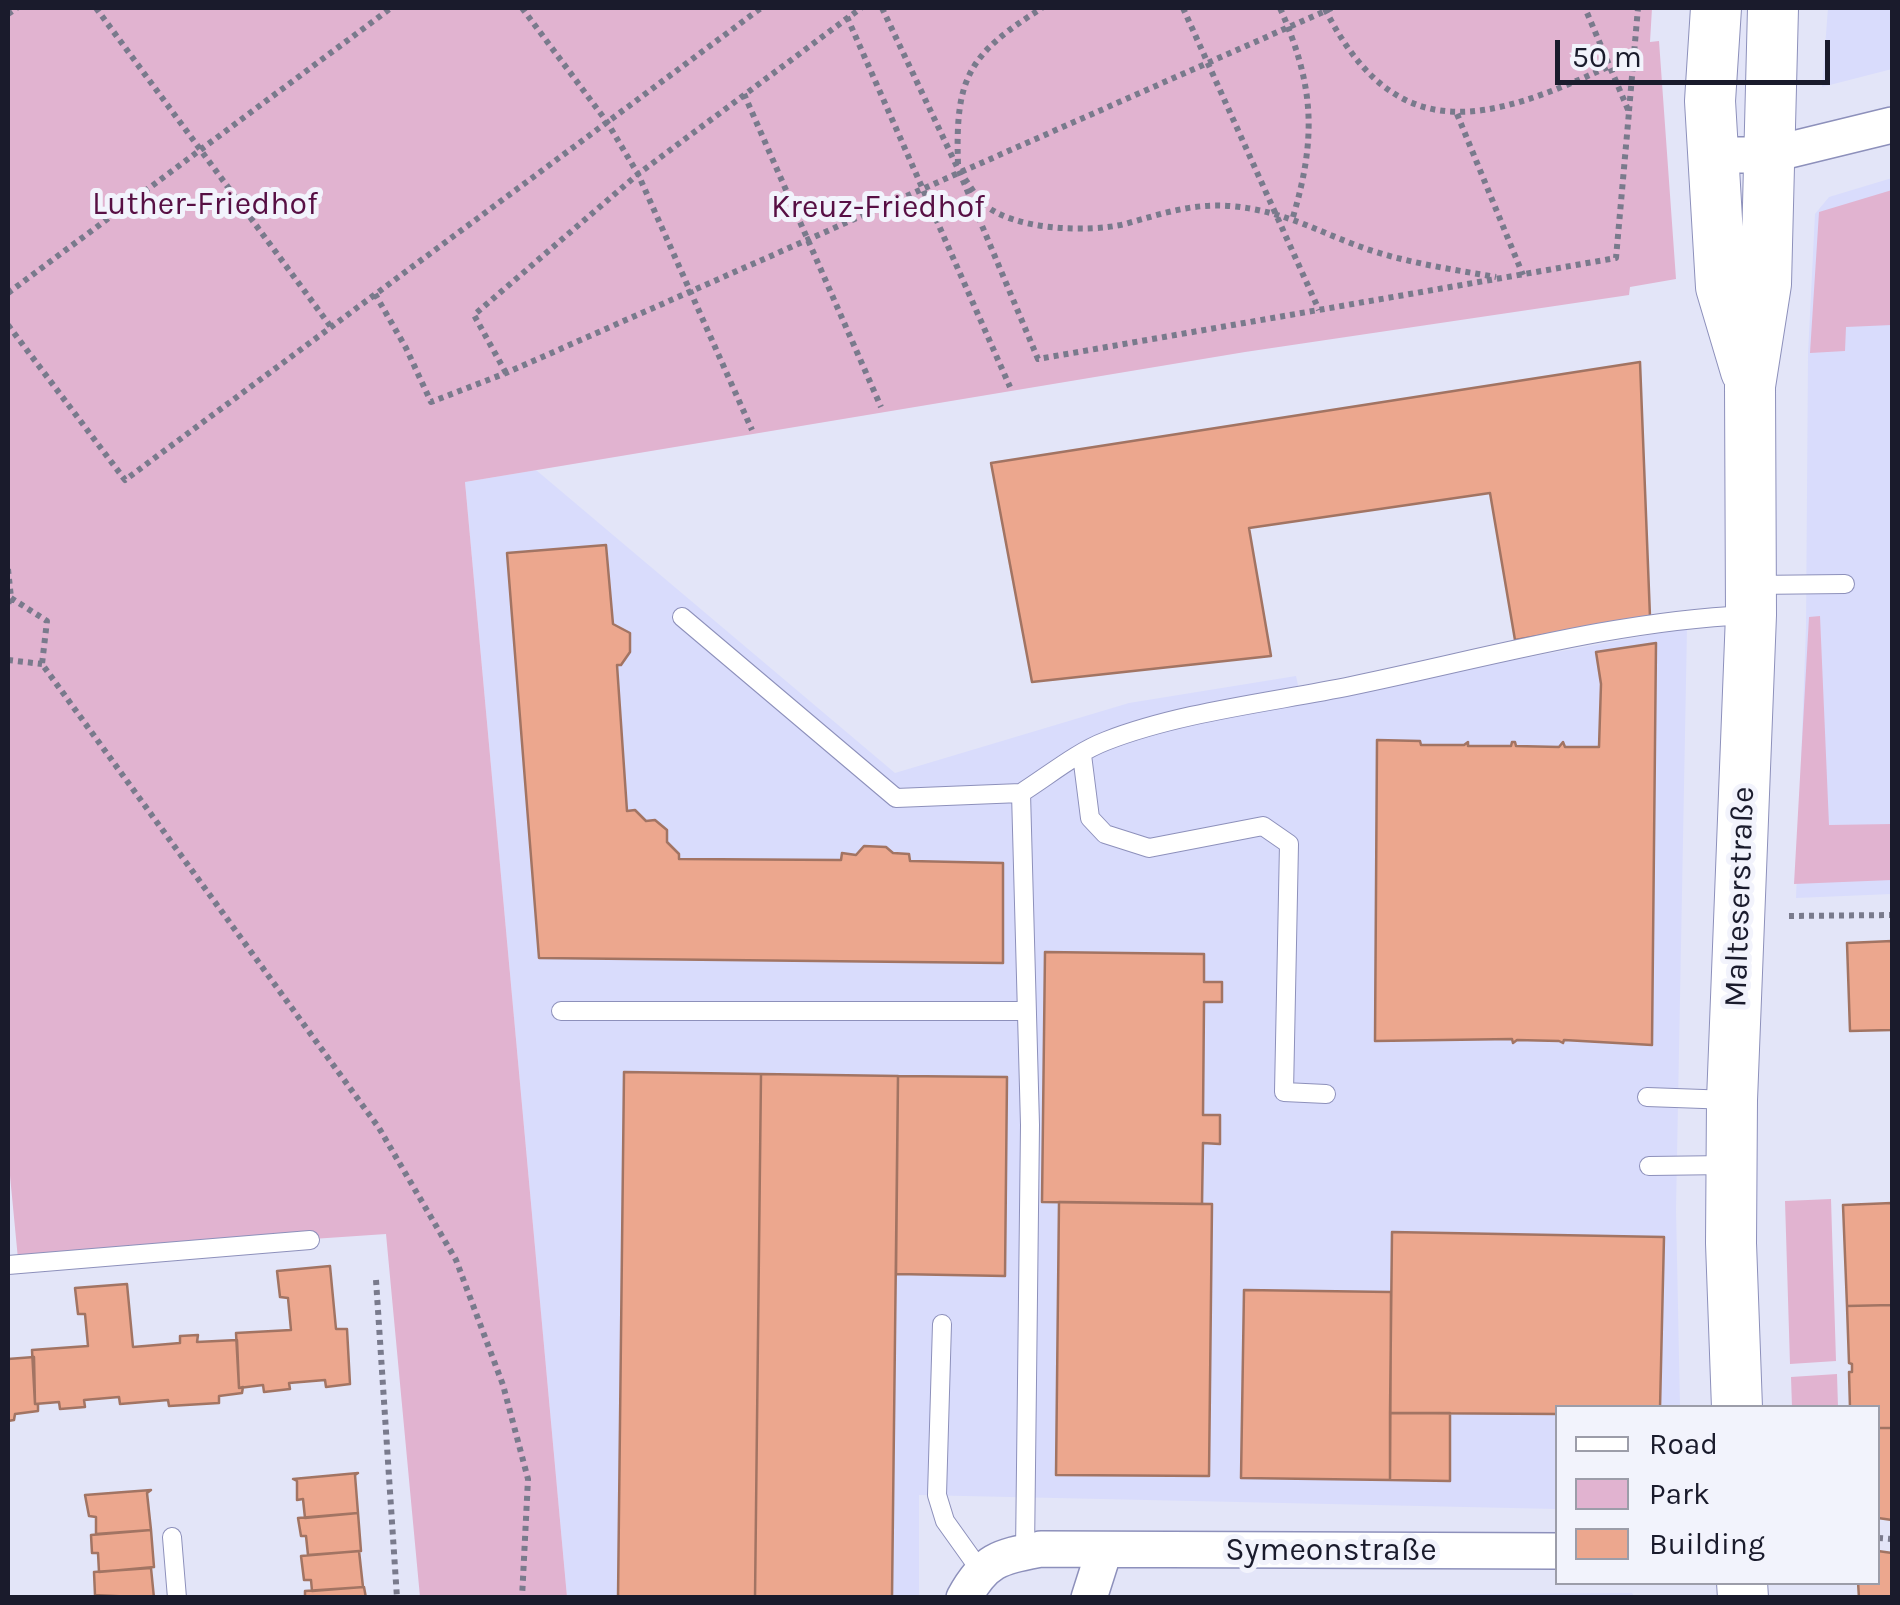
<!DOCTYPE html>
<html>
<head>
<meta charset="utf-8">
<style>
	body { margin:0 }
	#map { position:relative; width:1900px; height:1605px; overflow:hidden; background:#e3e5f8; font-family:Karla,sans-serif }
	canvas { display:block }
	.frame { position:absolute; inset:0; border:10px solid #1a1b2c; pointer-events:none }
	.legend { position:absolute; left:1555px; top:1405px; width:325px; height:180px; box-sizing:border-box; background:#f2f3fc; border:2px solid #9c9da9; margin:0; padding:12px 18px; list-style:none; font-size:30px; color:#1a1b2c }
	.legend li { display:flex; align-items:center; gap:20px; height:50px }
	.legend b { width:50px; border:2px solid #9c9da9 }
	.scale { position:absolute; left:1555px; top:40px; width:275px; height:45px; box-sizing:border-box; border:5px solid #1a1b2c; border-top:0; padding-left:12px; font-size:30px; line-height:35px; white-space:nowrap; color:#1a1b2c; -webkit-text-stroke:8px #f2f3fc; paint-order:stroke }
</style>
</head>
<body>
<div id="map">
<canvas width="1900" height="1605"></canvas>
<div class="frame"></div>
<ul class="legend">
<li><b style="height:12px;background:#fff"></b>Road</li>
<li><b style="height:28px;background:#e1b3d0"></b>Park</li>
<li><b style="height:28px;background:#eca78e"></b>Building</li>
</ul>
<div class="scale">50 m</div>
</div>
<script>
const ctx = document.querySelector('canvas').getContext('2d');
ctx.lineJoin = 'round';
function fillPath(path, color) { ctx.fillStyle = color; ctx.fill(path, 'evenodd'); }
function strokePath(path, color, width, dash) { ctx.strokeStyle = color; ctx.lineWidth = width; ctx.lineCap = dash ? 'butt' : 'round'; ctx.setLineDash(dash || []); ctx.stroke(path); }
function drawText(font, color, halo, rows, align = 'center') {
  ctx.font = font + ' Karla,sans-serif'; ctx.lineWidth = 10; ctx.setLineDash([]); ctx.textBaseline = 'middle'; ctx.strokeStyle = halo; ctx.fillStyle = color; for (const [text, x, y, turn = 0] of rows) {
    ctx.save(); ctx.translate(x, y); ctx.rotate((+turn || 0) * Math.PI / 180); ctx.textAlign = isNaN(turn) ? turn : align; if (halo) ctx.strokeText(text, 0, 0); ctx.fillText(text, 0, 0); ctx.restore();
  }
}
const built = new Path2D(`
	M1828 8H1892V69L1822 87Z
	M1892 178V894L1796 898 1806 628 1808 354 1815 214 1829 197Z
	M536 470 895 773 1129 703 1296 676 1301 699 1687 628 1676 1209 1680 1407 1558 1408 1557 1509 919 1495V1597H567L465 482Z
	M1632 1593 1635 1597H1193L1195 1596Z`);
const green = new Path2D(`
	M8 8H1652L1650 42 1659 41 1676 279 1630 287 1629 295 1245 352 465 482 567 1597H420L386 1234 18 1259 8 1155Z
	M1892 190V325L1846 327 1845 351 1810 353 1819 212Z
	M1820 616 1829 825 1892 824V880L1794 884 1809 617Z
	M1831 1199 1836 1361 1790 1364 1785 1201Z
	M1837 1374 1838 1407H1792L1791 1377Z`);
const building = new Path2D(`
	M1640 362 1650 617 1515 640 1490 493 1249 528 1271 656 1032 682 991 463Z
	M606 545 613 624 630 633V652L621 665H617L627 811 635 810 646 821 655 820 667 830V842L679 854V859L841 860 842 853 856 855 864 846 886 847 893 853 909 854 910 861 1003 863V963L539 958 507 553Z
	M1656 643 1652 1045 1564 1040 1563 1043 1559 1041 1517 1040 1513 1043 1512 1039 1375 1041 1377 740 1420 741 1421 745H1464L1468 742V746H1511L1512 742H1515L1516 746 1559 747 1563 742 1565 747H1599L1601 684 1596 652Z
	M1892 941V1030L1850 1031 1847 943Z
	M1045 952 1204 954V982H1222V1002H1204L1203 1115H1220V1144L1203 1143 1202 1204 1042 1202Z
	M624 1072 761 1074 755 1598H618Z
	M761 1074 898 1076 892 1598H755Z
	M898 1076 1007 1077 1005 1276 896 1274Z
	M1059 1202 1212 1204 1209 1476 1056 1475Z
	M1892 1203V1305L1847 1306 1843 1205Z
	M1392 1232 1664 1237 1660 1408H1558V1414L1390 1413Z
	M330 1266 336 1329H347L350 1384 326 1387 325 1380 289 1383 290 1389 264 1392 263 1385 239 1388 236 1333 291 1330 288 1298 280 1297 277 1271Z
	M127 1284 133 1347 180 1343V1336L198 1335 197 1342 237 1340 239 1388 243 1387 242 1393 219 1396V1403L169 1406 168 1400 120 1404 119 1397 84 1400 85 1407 60 1409 59 1402 35 1404 32 1350 88 1346 85 1314H78L75 1288Z
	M1244 1290 1391 1292 1390 1480 1241 1478Z
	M1892 1305V1428H1878V1408H1850L1849 1372H1852V1364L1849 1363 1847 1306Z
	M34 1357 35 1404H38V1411L15 1414 14 1420 8 1421V1359Z
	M1390 1413H1450V1481L1390 1480Z
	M1878 1428H1892V1520L1878 1518Z
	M358 1473 355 1475 358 1513 305 1518 303 1499 297 1500V1481L293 1479Z
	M151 1490 147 1493 151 1530 96 1534V1517L89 1516 85 1495Z
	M358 1513 361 1551 308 1555 306 1536H301L298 1518Z
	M151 1530 154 1567 99 1572 98 1553H92L91 1535Z
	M359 1551 363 1587 312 1591 311 1580H304L301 1556Z
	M1878 1551 1892 1553V1598H1859L1858 1582H1878Z
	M151 1568 154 1598 95 1595 94 1572Z
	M364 1587 366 1598H305V1591Z`);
const path = new Path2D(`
	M96 8 331 327
	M522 8 607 122 638 174 752 430
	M882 8 959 171 1038 359 1616 258 1629 112 1585 8
	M1183 8 1319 310
	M1280 8C1314 85 1317 136 1293 217
	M1325 9C1396 150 1488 122 1610 66
	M8 14 17 8
	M847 17 1010 387
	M744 94 881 407
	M1629 111 1638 8
	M1457 114 1523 275
	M958 164C955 77 969 54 1042 8
	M965 179C971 187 976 197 984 204 1013 230 1088 233 1125 224 1161 214 1192 203 1230 206 1289 211 1322 235 1376 252 1415 264 1456 270 1496 277
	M8 293 391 8
	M375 294 406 348 431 402 506 373 1332 8
	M8 325 125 480 761 8
	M506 373 474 315 638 174 861 8
	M8 569 11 598 8 604
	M11 598 47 621 42 664 379 1128 456 1260 503 1385 528 1479 522 1598
	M8 660 42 664
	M1789 916 1892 915
	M376 1280 397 1598
	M1878 1538 1892 1539`);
const lane = new Path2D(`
	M1752 585 1845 584
	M682 617 896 798 1021 793 1030 1125 1025 1552
	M1082 755 1090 818 1105 834 1149 848 1263 826 1289 844 1284 1092 1326 1094
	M1021 793C1048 776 1077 752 1106 741 1180 712 1273 702 1351 686 1482 659 1613 621 1748 615
	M561 1011H1027
	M1647 1097 1731 1100
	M1649 1166 1728 1165
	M8 1265 310 1240
	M942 1324 937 1495 945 1521 980 1570
	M172 1537 177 1598`);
const street = new Path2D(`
	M1713 155H1769L1892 125
	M964 1598C985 1559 1000 1557 1041 1549L1558 1551
	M1089 1598 1104 1551`);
const secondary = new Path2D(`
	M1716 8 1710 101 1721 287 1746 371
	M1737 1408 1731 1243 1732 1100 1751 615 1750 386 1766 284 1773 8
	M1742 1582 1743 1598`);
const parkNames = [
	["Luther-Friedhof",205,205],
	["Kreuz-Friedhof",878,208]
];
const streetNames = [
	["Malteserstraße",1740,897,-88],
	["Symeonstraße",1331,1551]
];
fillPath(built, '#d9dcfc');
fillPath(green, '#e1b3d0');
fillPath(building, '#eca78e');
strokePath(building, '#a27463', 2.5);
strokePath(lane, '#8d90bb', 20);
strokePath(street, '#8d90bb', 38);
strokePath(secondary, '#8d90bb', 52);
strokePath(path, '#797a8c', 6, [5, 5]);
strokePath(lane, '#fff', 18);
strokePath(street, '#fff', 35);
strokePath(secondary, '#fff', 50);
drawText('32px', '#570f44', '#f2f3fc', parkNames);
drawText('32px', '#1a1b2c', '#f2f3fc', streetNames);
</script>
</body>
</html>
